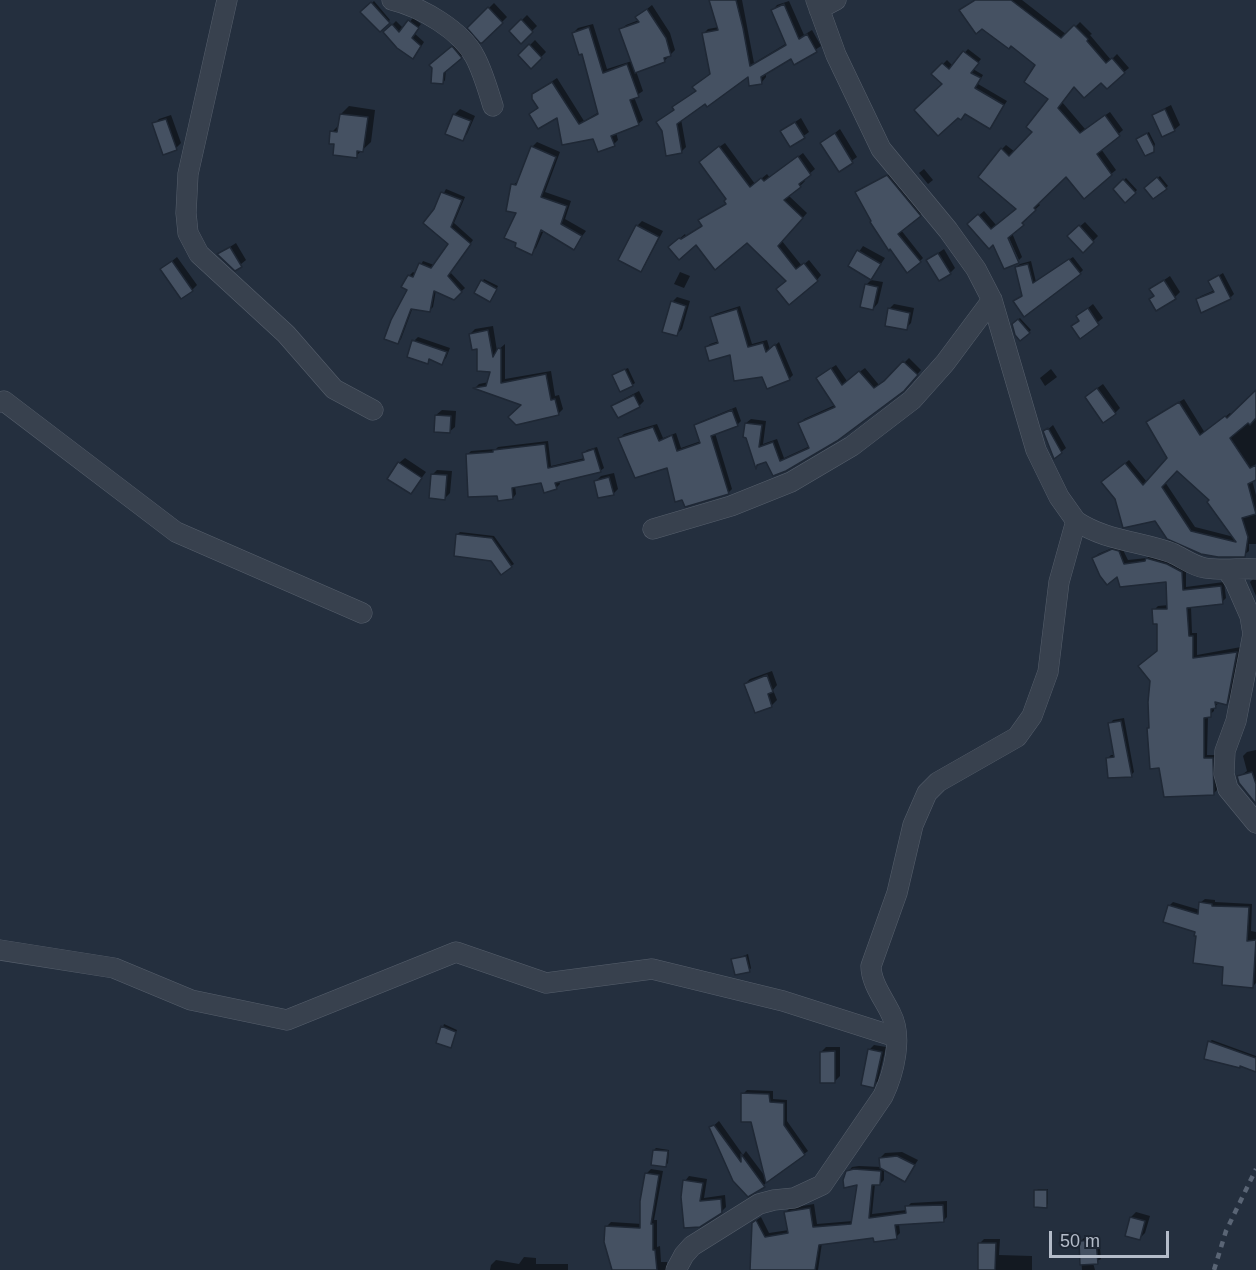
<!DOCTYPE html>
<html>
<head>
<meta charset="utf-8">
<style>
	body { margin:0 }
	#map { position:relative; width:1256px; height:1270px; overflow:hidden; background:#242f3e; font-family:Arial,sans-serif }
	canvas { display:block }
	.scale { position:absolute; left:1049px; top:1231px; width:120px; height:27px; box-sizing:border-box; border:3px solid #b4bcc9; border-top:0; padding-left:8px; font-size:18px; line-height:21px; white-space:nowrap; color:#b4bcc9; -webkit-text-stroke:4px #1d2633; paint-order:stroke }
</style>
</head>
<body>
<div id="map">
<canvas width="1256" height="1270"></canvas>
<div class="scale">50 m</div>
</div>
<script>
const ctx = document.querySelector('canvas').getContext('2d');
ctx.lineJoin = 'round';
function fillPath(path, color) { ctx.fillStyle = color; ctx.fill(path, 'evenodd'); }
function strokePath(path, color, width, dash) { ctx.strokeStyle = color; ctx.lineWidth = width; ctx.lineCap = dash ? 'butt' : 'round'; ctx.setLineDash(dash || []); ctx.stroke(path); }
const shadow = new Path2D(`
	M711 0H742L754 63 787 43 773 10 777 5 789 1 804 35 812 30 821 46 795 63 792 57 766 73V77L762 82 749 74 681 119 686 147 681 152 667 154 676 109 679 103 697 90 711 73 703 34 708 29 719 27Z
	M974 0H1022L1067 35 1080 22 1092 34 1090 35 1111 60 1117 54 1129 68 1124 72 1101 80 1075 85 1062 102 1085 129 1110 112 1123 130 1101 149 1116 170 1111 174 1066 175 1038 203 1040 205 1026 218 1027 219 1012 233 1022 257 1019 260 1006 231 994 242 969 224 984 211 996 225 1017 208 1002 149 1006 145 1015 152 1034 132 1050 98 1037 65 961 10Z
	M374 1 390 20 380 30 362 12Z
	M494 3 507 17 482 42 469 28Z
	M652 5 670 33 675 50 664 61 636 71 643 91 634 97 643 120 638 124 616 132 618 140 614 144 594 138 558 115 531 114 539 107V90L557 78 584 121 599 112 583 53 573 33 578 28 593 24 607 69 632 61 621 30 626 25 639 20 637 17Z
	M527 15 537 26 521 42 511 31Z
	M413 18 421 24 414 33 424 42 417 53 385 32 396 21 404 29Z
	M535 40 546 52 531 67 520 55Z
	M455 45 463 55 446 69 445 80 443 83 433 63Z
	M968 49 981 59 973 69 983 75 978 84 1007 101 990 127 966 113 961 118 944 84 933 74 947 60 953 66Z
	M1171 105 1180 125 1174 130 1154 116 1159 111Z
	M349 106 375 110 371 142 356 156 336 143 332 132 340 124 341 114Z
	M460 109 475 116 467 134 462 139 447 133 455 114Z
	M171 115 181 143 176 148 154 124 159 119Z
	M801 118 809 132 791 145 782 131Z
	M840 129 857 157 839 170 822 143Z
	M1149 132 1155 144 1153 151 1140 137Z
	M537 142 560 152 545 192 571 201 565 219 586 231 573 248 544 230 536 248 531 253 518 212 513 185 520 180 532 147Z
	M725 143 755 184 767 174 770 178 803 153 815 169 803 179 805 181 800 186 788 195 807 213 782 241 802 266 809 260 821 275 817 280H788L748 241 696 242 670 247 685 234 686 236 703 225 700 220 705 216 727 203 728 199 705 157Z
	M924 169 933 180 928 184 919 173Z
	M891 173 923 212 901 230 923 258 920 261 857 192Z
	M1160 176 1168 186 1153 197 1146 188Z
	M1126 178 1137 190 1126 201 1115 189Z
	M446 189 465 197 454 223 473 240 450 272 465 288 454 298 436 290 433 307 429 311 413 307 401 339 398 343 409 289V276L413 272 416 274 423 261 434 265 450 244 435 210Z
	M642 221 663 231 645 265 640 270 637 226Z
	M1085 222 1098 236 1083 251 1069 236Z
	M236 243 246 260 235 269 219 254Z
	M863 246 885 258 871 278 850 265Z
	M944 249 955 268 950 273 928 260Z
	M177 257 197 285 192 290 162 269Z
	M1073 257 1083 270 1080 273 1023 295 1016 267 1020 264 1031 261 1036 282Z
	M680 272 690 276 684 288 674 284Z
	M1223 273 1234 294 1230 298 1202 311 1197 299 1201 296 1215 290 1210 281Z
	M1170 276 1180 292 1175 297 1151 299 1155 295 1151 289Z
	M484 279 498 286 492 298 476 293Z
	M871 280 883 282 878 303 873 309 866 285Z
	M677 297 690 301 682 329 677 334 672 302Z
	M894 304 914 308 911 323 906 328 889 309Z
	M1093 304 1103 318 1080 336 1073 326 1080 320 1077 317Z
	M740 306 752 344 767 340 770 350 779 342 793 375 789 379 763 375 731 353 706 347 710 344 719 341 712 317 715 314Z
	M1020 318 1031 330 1021 339 1013 324Z
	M493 326 497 351 505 344V379L551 371 555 396 559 395 563 409 558 414 476 387 479 384 489 382 492 370 470 334 475 329Z
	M418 337 450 348 446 358 441 363 431 358 428 362 414 341Z
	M909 358 921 370 908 385 785 470 767 460 757 466 747 436 746 423 751 419 766 421 763 444 777 439 784 458 810 446 800 424 804 419 835 405 818 378 822 374 836 365 847 381 865 368 879 385 890 377Z
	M628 368 635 383 632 385 616 373Z
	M1051 369 1057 377 1045 386 1040 378Z
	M1103 384 1120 408 1115 413 1092 392Z
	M639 391 644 401 639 406 613 407 618 402Z
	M1256 392V478L1252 480 1256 495V544H1249V551L1244 555 1156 519 1116 498 1107 479 1129 460 1147 482 1169 458 1147 423 1151 419 1184 399 1205 433 1230 413 1232 415ZM1177 469 1211 500 1234 537 1195 527 1165 482Z
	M736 407 741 421 737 425 715 433 732 489 728 493 669 467 620 438 624 434 657 424 663 438 676 433 681 448 701 441 696 426 700 422Z
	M442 410 456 411 455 427 449 432 436 415Z
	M1053 425 1066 448 1061 452 1045 432Z
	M548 441 551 466 585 458 583 454 587 450 597 447 604 468 600 471 559 480 560 484 556 488 542 481 515 486 516 494 513 498 498 494 468 454 471 451 496 449 498 447Z
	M405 458 426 472 411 492 399 463Z
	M437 470 452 471 450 493 445 498 432 475Z
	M614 473 618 489 613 494 596 481 601 476Z
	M460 532 494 536 514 564 511 566 492 560 458 534Z
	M1117 546 1122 548 1128 560 1147 558 1151 554 1186 568V587L1224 582 1226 598 1222 602 1191 607 1192 633H1197V655L1241 647 1230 700 1226 704 1220 702 1214 707V711L1208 716 1207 755H1216L1217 790 1213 794 1149 728 1159 650 1158 623 1154 610 1158 606 1169 605 1168 581 1118 575 1094 559 1098 554Z
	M1254 578H1256V596L1250 582Z
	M772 671 777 685 773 690 777 700 772 705 755 711 745 684 750 679Z
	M1124 718 1134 772 1131 775 1108 758 1111 755H1115L1110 724 1113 720Z
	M1256 750V803L1239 777 1247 771 1243 756 1247 752Z
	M1205 899 1215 900V902L1252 904 1251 931 1256 932V983L1253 986 1224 966 1196 931 1169 906 1173 902 1200 910 1201 902Z
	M748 954 751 968 749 971 733 960Z
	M444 1024 457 1030 451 1046 438 1042Z
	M1212 1040 1256 1056V1071L1241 1065 1209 1042Z
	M874 1045 886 1047 878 1081 873 1086 869 1050Z
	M826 1047H840V1076L835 1081 821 1052Z
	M747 1090 773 1091V1099L787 1100V1121L808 1151 768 1180 764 1185 748 1195 711 1128 719 1121 743 1155 746 1151 767 1179 753 1120 743 1094Z
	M656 1148 669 1150 668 1163 666 1165 654 1150Z
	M902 1152 918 1160 905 1180 884 1169V1180L880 1184H875L872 1214 907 1210V1207L911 1203 947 1201V1217L943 1221 899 1224 900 1233 896 1237 875 1236 822 1243 818 1270H751L753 1223 758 1219 761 1217 769 1233 789 1230 786 1212 790 1208 814 1204 817 1224 853 1221 859 1183 848 1172 852 1167 859 1166 881 1167 880 1158 885 1153Z
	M651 1169 663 1171 654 1220H657V1247L660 1246 661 1262H667V1270H613L606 1227 611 1222 642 1224 646 1174Z
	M689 1176 707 1179 704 1198 725 1195 726 1207 721 1212 682 1197 685 1181Z
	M1038 1189H1048V1204L1046 1206 1036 1191Z
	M1136 1212 1150 1216 1145 1233 1140 1238 1131 1217Z
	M1099 1237 1101 1259 1093 1263 1095 1270H1082L1080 1242 1084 1238Z
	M984 1239H1000L999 1255 1032 1256V1270H979V1244Z
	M524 1257 536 1258V1264H568V1270H490L491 1265 496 1260 519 1264Z`);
const building = new Path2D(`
	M709 0H736L743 28 750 66 786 45 771 10 784 4 799 39 807 34 817 52 794 65 791 59 761 77 762 84 749 86 748 77 707 107 705 104 677 124 682 153 666 156 662 131 656 122 674 110 672 107 696 91 692 87 710 74 702 33 718 30Z
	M975 0H1011L1061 38 1074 25 1088 39 1087 41 1106 63 1112 58 1125 73 1107 89 1101 83 1084 98 1074 87 1058 108 1080 133 1105 115 1120 136 1097 154 1112 175 1084 199 1066 177 1034 208 1036 210 1022 223 1024 225 1008 238 1019 263 1004 269 993 245 989 249 967 224 978 214 991 229 1016 209 978 177 1001 148 1009 156 1032 132 1026 127 1048 99 1024 82 1035 65 1011 46 1009 49 982 29 976 34 959 10Z
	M371 2 390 23 380 32 360 12Z
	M488 7 503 23 482 43H480L467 28Z
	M647 9 666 38 671 56 664 58 665 62 635 73 619 29 639 22 635 17Z
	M521 19 533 32 521 44 509 31Z
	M408 20 419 28 412 38 421 46 413 59 397 48 383 32 392 24 399 32Z
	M589 27 603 73 627 64 639 97 630 100 639 125 611 136 615 146 598 152 593 139 562 145 557 118 538 129 529 114 538 108 532 99V94L552 82 579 124 598 114 582 54 579 55 572 33Z
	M529 44 542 58 531 69 518 55Z
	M452 46 462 58 444 73 443 84 431 83 432 68 429 65Z
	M963 51 979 63 971 73 981 78 975 88 1004 105 990 129 965 114 961 120 958 118 938 136 914 110 942 84 931 74 942 63 949 69Z
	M1165 109 1175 131 1162 137 1152 115Z
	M340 114 368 117 363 152 357 151V158L333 155 334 144H329L330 131 337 132Z
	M453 114 471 121 463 141 445 134Z
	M166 119 177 150 163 155 152 123Z
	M795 122 805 138 790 147 780 131Z
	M835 133 853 163 839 172 820 143Z
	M1147 133 1154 147V152L1145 156 1136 139Z
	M531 146 556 157 541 197 567 206 561 224 582 236 574 250 541 230 532 255 515 247 516 243 504 238 516 213 506 211 511 184 516 185Z
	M719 146 750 187 761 178 764 181 798 156 811 175 799 184 801 187 784 200 803 218 778 246 796 269 804 263 818 281 789 305 776 289 786 281 747 243 715 270 696 245 679 260 668 247 679 238 681 239 702 226 698 220 726 204 724 201 726 199 699 162Z
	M887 175 921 216 898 234 921 262 907 273 890 249 889 251 870 222 871 221 855 192Z
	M1157 177 1167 189 1153 199 1144 188Z
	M1123 179 1136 193 1125 203 1113 189Z
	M441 192 462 200 451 227 471 244 448 276 462 292 454 300 434 291 430 312 411 309 398 344 384 339 391 320 407 290 401 287 408 275 413 277 419 263 431 268 448 244 423 223 434 209Z
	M636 225 659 237 641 272 618 260Z
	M1079 225 1094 242 1083 253 1067 236Z
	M230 247 242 267 235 271 217 254Z
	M857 250 881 264 871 280 848 266Z
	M938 253 951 274 939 281 926 260Z
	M1069 259 1081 274 1024 317 1013 301 1022 296 1015 267 1028 264 1033 283Z
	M172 261 193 291 181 299 160 269Z
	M1219 275 1231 299 1201 313 1196 299 1214 292 1208 281Z
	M481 280 497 289 490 302 474 293Z
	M1164 280 1176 299 1156 311 1149 299 1154 296 1149 289Z
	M865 284 878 287 873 310 860 307Z
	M671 301 686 306 677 336 662 332Z
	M888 308 910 313 907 330 885 326Z
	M1088 308 1099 325 1080 339 1071 326 1079 321 1076 316Z
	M737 309 748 347 763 343 766 352 775 344 790 380 767 389 762 377 734 381 730 355 709 361 705 347 718 343 710 317Z
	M1018 319 1030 333 1020 341 1015 335 1012 324Z
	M488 330 493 357 498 348 501 349V383L546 374 551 400 555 399 559 415 516 425 508 417 521 405 473 388 486 386 490 372 477 371V349L472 350 469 334Z
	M412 340 447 352 442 365 429 359 428 364 407 357Z
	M903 361 918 375 904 391 837 441 786 471 773 476 766 462 757 465 756 469 746 438 743 437 745 423 762 425 759 447 773 442 780 461 809 448 798 423 835 407 816 378 831 368 842 385 859 371 874 388 884 381Z
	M625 369 633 386 620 392 612 375Z
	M1097 388 1116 414 1103 423 1085 397Z
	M1256 390V418L1250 425 1248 423 1230 438 1250 468 1256 465V480L1248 484 1256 514 1242 518 1248 537 1245 557H1218L1201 554 1167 539 1155 521 1123 528 1115 499 1101 482 1125 463 1143 485 1167 458 1146 422 1179 402 1200 435 1225 416 1227 418ZM1177 471 1209 500 1207 502 1236 542 1191 531 1162 487Z
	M634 395 640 407 618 418 611 406Z
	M732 410 738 426 711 436 729 494 685 507 682 500 675 502 667 468 635 478 618 438 653 427 659 441 672 435 677 451 700 443 694 425Z
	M435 415 451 416 450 433 434 432Z
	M1048 428 1062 453 1054 459 1043 431Z
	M545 444 548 468 584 460 582 453 594 449 601 472 555 483 557 489 544 493 541 483 512 488 513 499 498 501 497 496 468 497 466 454 493 452V450Z
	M398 462 422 478 411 494 387 479Z
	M431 474 447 475 445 500 429 498Z
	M609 477 614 495 598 498 594 481Z
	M456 534 492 538 512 567 501 575 491 561 454 556Z
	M1112 549 1119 551 1124 564 1145 561 1146 558 1167 564 1182 572 1183 590 1221 586 1223 604 1187 608 1189 636H1193V658L1237 652 1227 705 1215 702 1216 708 1211 709V717L1204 718V758H1213L1214 795 1164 797 1159 768 1150 769 1147 728H1149L1148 702 1150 681 1138 666 1157 651V624H1153L1152 609H1167L1166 582 1120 587 1117 577 1107 585 1100 576 1092 558Z
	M767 675 773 692 768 694 772 707 755 713 744 684Z
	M1121 721 1132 777 1108 778 1106 758 1114 757 1108 723Z
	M1252 772 1256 784V804L1239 783 1237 776Z
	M1199 902 1212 904V906L1249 907 1247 941 1256 940 1253 988 1222 985 1223 967 1193 963 1196 936H1194L1195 932 1163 922 1168 905 1198 914Z
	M746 956 750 972 735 975 731 959Z
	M441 1026 456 1032 451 1048 436 1043Z
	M1208 1041 1256 1058V1072L1240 1066V1068L1204 1059Z
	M868 1049 882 1052 874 1088 861 1085Z
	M835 1051V1083H820V1052Z
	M741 1093 769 1094 770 1102 784 1103V1125L805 1155 766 1183 751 1122H741Z
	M714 1125 741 1162V1154L765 1187 748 1197 733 1181 709 1127Z
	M653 1150 668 1151 666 1167 651 1165Z
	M897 1156 915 1165 905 1182 880 1168 879 1158Z
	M854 1169 881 1171 880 1185H872L869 1218 906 1213 905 1206 943 1205 944 1222 895 1225 897 1239 874 1242 873 1238 819 1245 815 1270H750L752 1223 756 1220 765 1237 788 1233 784 1212 810 1208 813 1227 851 1224 857 1185 844 1188 843 1180 846 1171Z
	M645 1173 659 1175 651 1224H653V1250H655L657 1270H612L604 1242 605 1226 640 1228V1201Z
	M683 1180 703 1183 700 1201 721 1199 722 1213 700 1227 684 1228 681 1197Z
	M1034 1190H1047V1208L1034 1207Z
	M1130 1217 1145 1221 1140 1240 1125 1236Z
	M1096 1240 1098 1264 1080 1265 1079 1241Z
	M978 1243H996L995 1270H978Z`);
const street = new Path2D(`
	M227 0 188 174 186 213 188 233 199 254 286 334 334 389 373 410
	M392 0C421 7 461 30 475 57 483 72 488 90 493 106
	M819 9 836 0
	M0 402 4 401 176 532 362 613
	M1076 521C1106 541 1139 541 1172 553 1183 558 1193 566 1205 568 1222 571 1239 568 1256 569
	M653 529 731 506 791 482 852 446 912 400 945 363 992 300
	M1227 570 1235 582 1250 616 1253 634 1236 721 1225 751 1224 774 1228 789 1256 823
	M0 950 114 968 191 1000 287 1020 456 952 546 983 652 969 783 1001 896 1037
	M676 1270 684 1255 692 1246 759 1204 774 1200 794 1198 822 1185 883 1096C894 1073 903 1037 891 1014 884 999 871 983 871 966L897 893 913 825 927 793 938 782 1017 737 1032 716 1048 672 1059 582 1076 521 1059 497 1036 450 992 300 976 269 948 230 881 149 836 55 816 0`);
const rail = new Path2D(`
	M1214 1270 1226 1231 1256 1169`);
fillPath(shadow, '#0007');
fillPath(building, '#455162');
strokePath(building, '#1f2835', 1.5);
strokePath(street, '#565f6c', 21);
strokePath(street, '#38414e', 20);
strokePath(rail, '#5a6575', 4.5, [6, 6]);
</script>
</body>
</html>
